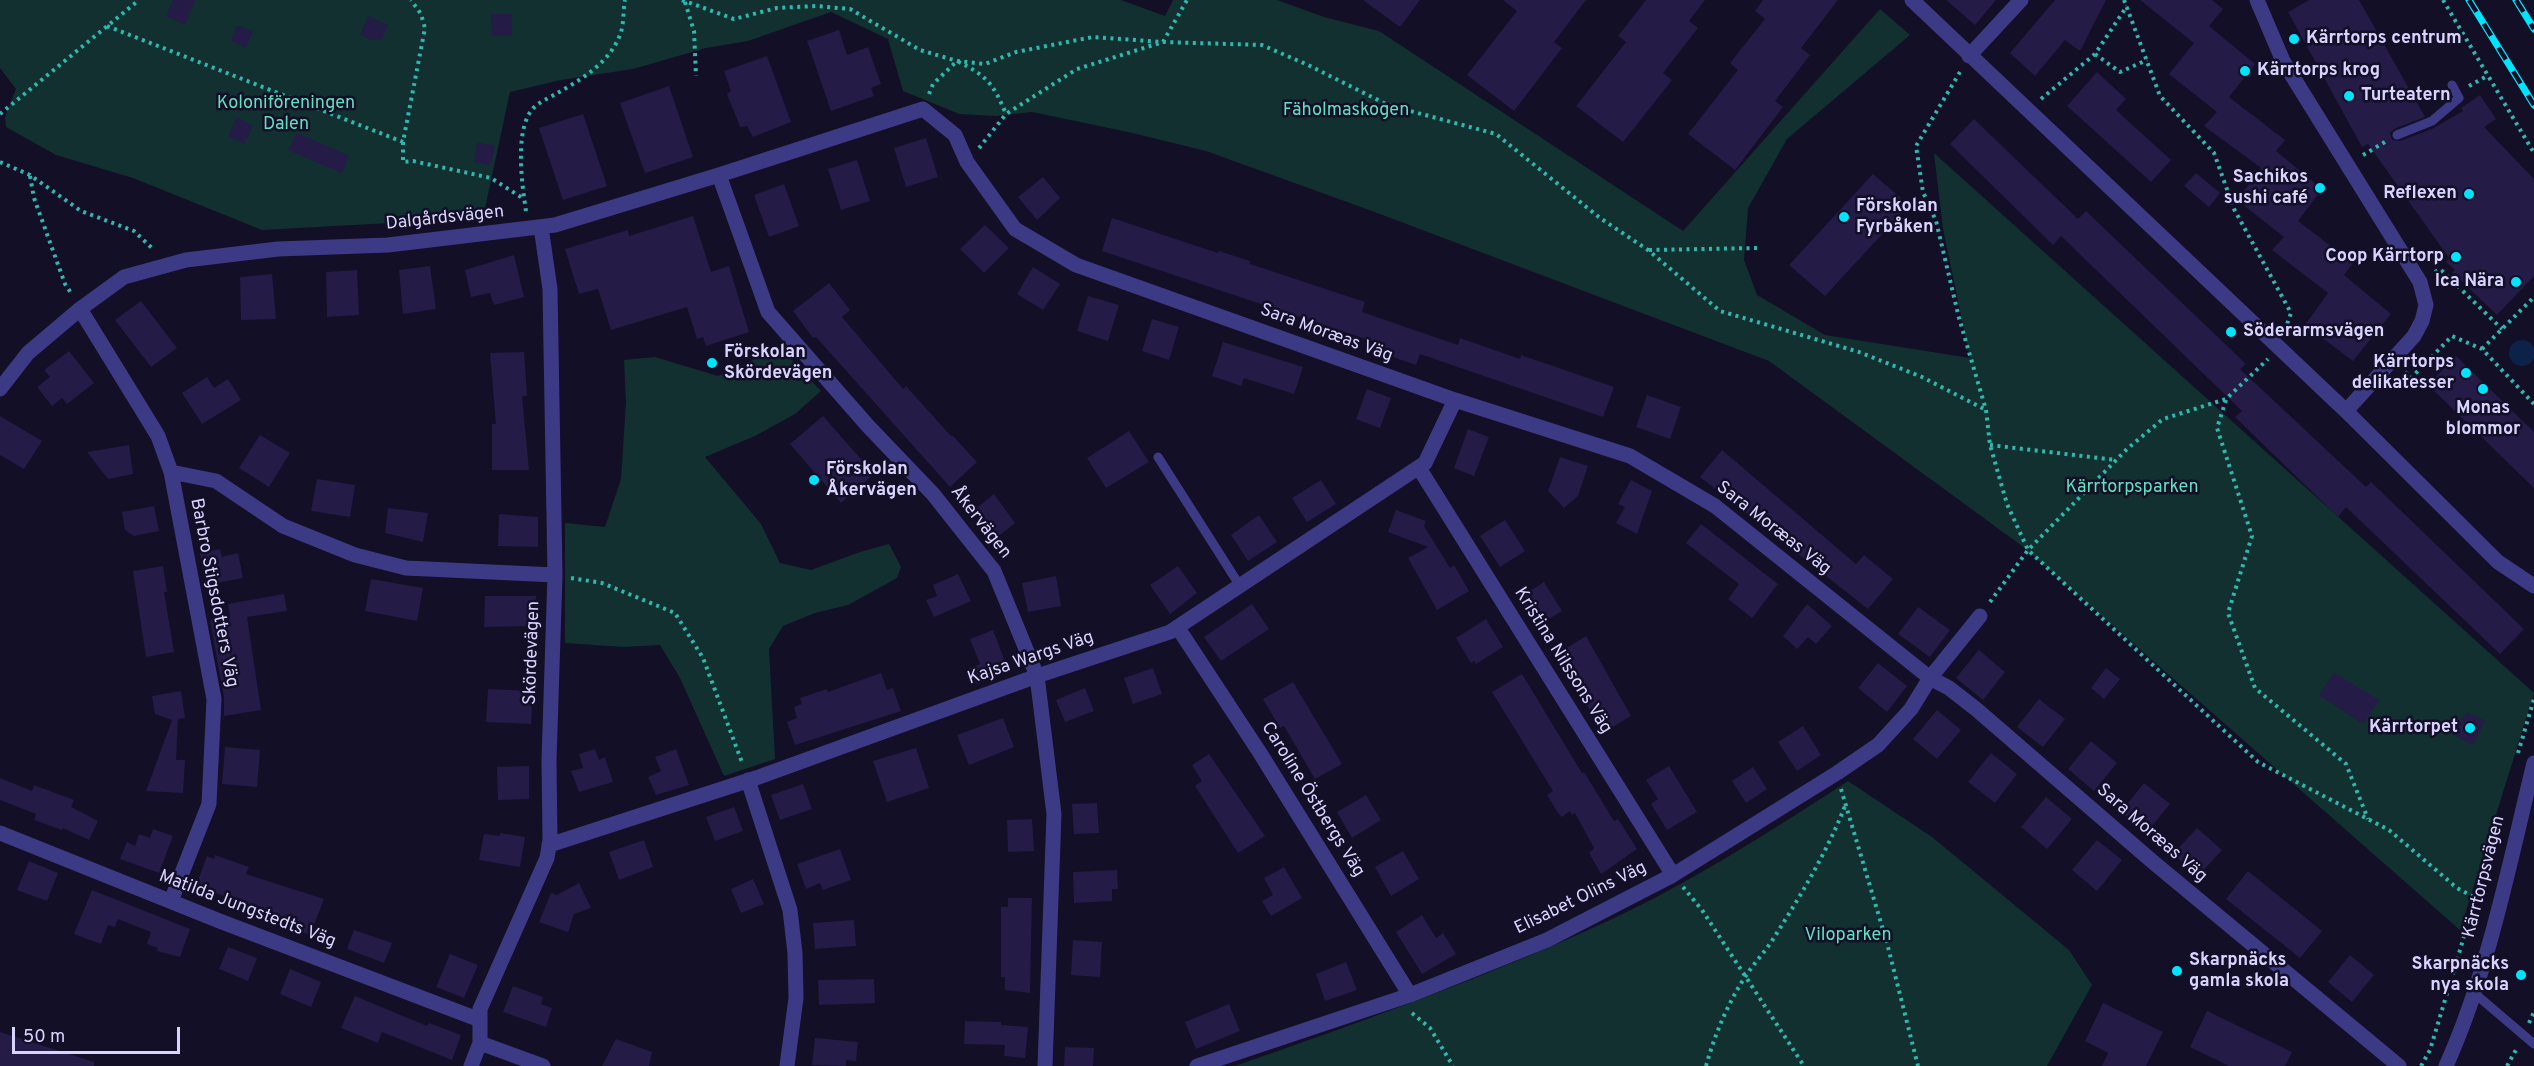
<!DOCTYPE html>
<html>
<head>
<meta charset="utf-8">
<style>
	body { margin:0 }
	#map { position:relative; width:2534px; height:1066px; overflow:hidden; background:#130f26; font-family:Overpass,sans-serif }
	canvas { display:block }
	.scale { position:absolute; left:12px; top:1027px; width:168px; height:27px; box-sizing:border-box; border:3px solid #d9d4ff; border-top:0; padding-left:8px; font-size:18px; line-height:21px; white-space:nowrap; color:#d9d4ff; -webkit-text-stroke:4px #130f26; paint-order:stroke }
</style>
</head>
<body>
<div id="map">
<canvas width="2534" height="1066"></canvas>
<div class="scale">50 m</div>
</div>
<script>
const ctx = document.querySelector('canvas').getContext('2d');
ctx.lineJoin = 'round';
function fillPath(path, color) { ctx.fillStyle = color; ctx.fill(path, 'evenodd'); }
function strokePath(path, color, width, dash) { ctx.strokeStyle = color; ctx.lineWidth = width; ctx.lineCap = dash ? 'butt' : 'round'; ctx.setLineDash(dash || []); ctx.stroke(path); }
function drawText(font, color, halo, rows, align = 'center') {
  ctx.font = font + ' Overpass,sans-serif'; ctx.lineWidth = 5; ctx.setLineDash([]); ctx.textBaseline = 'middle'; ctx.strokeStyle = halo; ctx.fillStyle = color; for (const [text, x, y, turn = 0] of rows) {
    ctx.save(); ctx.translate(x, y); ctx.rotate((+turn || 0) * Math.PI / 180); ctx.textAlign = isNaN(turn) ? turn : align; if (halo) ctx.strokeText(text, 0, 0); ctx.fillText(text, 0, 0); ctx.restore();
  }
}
const green = new Path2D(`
	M0 0H1121L1165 16 1173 0H1277L1324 17 1379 31 1683 231 1880 9 1910 35 1787 139 1748 208 1744 260 1757 295 1825 335 1970 358 1943 229 1934 153 2534 693 2460 930 2022 546 1769 361 1372 211 1206 151 1128 132 1032 112 996 116 959 114 903 91 888 39 831 12 748 41 706 48 633 69 561 80 510 92 484 213 445 220 262 230 133 178 56 155 6 127 5 117 16 89 0 68Z
	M777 344 821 391 795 414 755 436 705 457 761 524 780 563 811 570 860 552 889 544 901 567 897 578 848 605 815 613 783 626 769 649 775 759 724 776 680 678 660 645 624 647 565 643V523L605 527 621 479 626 402 624 360 655 357 718 376 745 365Z
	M1848 781 1932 837 2069 950 2092 985 2047 1066H1235C1361 1022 1487 977 1608 921 1692 882 1771 831 1848 781Z`);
const water = new Path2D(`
	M2509 353a13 13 0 1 1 26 0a13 13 0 1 1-26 0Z`);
const building = new Path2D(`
	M173 0H195L185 25 166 16Z
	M1363 0H1420L1400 27Z
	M1503 0H1586L1554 42 1562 48 1514 111 1467 75 1517 11Z
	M1646 0H1705L1689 21 1698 28 1663 73 1672 80 1623 142 1576 106 1626 42 1618 36Z
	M1763 0H1838L1801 48 1810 55 1775 101 1783 107 1735 170 1688 134 1738 70 1730 63 1765 19 1755 11Z
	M1946 0H1996L1975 25Z
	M2055 0H2106L2080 51 2065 40 2035 76 2010 53Z
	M2140 0H2212L2223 9 2209 26 2255 64 2229 97 2285 140 2276 151 2322 189 2298 221 2353 263 2344 275 2391 314 2353 361 2305 325 2328 293 2272 250 2284 237 2237 200 2261 168 2204 126 2217 112 2169 74 2194 43Z
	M2309 0H2359L2425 117 2394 129 2390 133 2392 140 2400 141 2432 129 2463 111 2461 108 2480 95 2496 119 2484 127 2534 179V276L2497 315 2452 272 2455 270 2446 262 2449 258 2368 144 2362 147 2288 12Z
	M491 14H512V36H492Z
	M368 16 388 25 382 39 370 40 360 35Z
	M237 25 253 31 246 47 231 41Z
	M839 30 847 55 868 47 881 84 871 88 874 96 831 111 807 41Z
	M767 56 791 122 753 137 747 126 740 127 727 94 731 91 724 71Z
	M2097 72 2126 99 2116 110 2171 160 2151 182 2067 106Z
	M669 86 693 157 645 173 620 103Z
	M583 114 607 186 563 200 539 128Z
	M237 117 253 126 244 144 228 136Z
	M1974 119 2078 219 2086 211 2246 364 2240 369 2366 487 2371 482 2524 629 2500 654 2346 507 2338 517 2235 417 2242 411 2061 236 2053 245 1950 144Z
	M297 133 349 156 342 173 288 150Z
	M926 138 938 177 906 187 894 148Z
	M477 142 495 146 491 165 474 162Z
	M857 160 870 201 841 210 828 169Z
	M2196 173 2220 193 2209 207 2184 186Z
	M1873 174 1909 205 1825 296 1789 265Z
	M1043 177 1060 198 1037 220 1018 197Z
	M784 184 799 226 769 237 754 195Z
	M693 216 711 272 729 266 749 332 706 346 703 337 697 339 687 307 611 330 598 289 579 294 565 249 628 230 629 236Z
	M1112 218 1218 253 1219 251 1250 261V264L1365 302 1362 312 1458 345 1460 338 1520 359 1521 355 1614 387 1603 417 1420 354 1416 365 1381 353 1384 345 1102 251Z
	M985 225 1009 248 984 273 960 249Z
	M514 255 524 297 494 305 490 293 471 297 465 270Z
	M430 266 436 309 403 314 399 270Z
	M1033 267 1060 284 1043 310 1017 294Z
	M357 270 359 315 327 317 326 272Z
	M272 274 276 319 241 320 240 277Z
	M829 283 850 310 842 317 903 389 906 386 951 436 952 435 977 462 950 487 816 337 813 338 793 311Z
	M1088 296 1119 305 1108 341 1077 331Z
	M141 301 177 348 151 367 115 320Z
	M1152 319 1179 327 1169 360 1142 351Z
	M1223 342 1303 367 1294 394 1244 378 1241 386 1212 376Z
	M69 351 94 383 67 404 62 398 52 406 37 387 50 377 44 370Z
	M524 352 527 396H522L529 470H492V424H496L490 353Z
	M2456 356 2534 432V488L2428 385Z
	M207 377 214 388 228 379 241 400 202 424 182 393Z
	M1367 389 1391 398 1380 428 1356 419Z
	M1647 395 1681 407 1670 439 1636 427Z
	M0 416 42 441 24 469 0 455Z
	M823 416 874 474 841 503 790 444Z
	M1468 429 1489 437 1474 476 1454 468Z
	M1129 431 1149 462 1106 488 1087 458Z
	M260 435 290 453 269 487 239 468Z
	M129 445 133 474 108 479 87 452Z
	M1722 450 1856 564 1864 555 1893 579 1868 609 1700 477Z
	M1560 457 1588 466 1578 496 1564 508 1548 491Z
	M317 479 355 485 350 517 311 511Z
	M1321 480 1336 504 1307 522 1292 498Z
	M1631 480 1652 491 1637 534 1616 523 1625 507 1618 504Z
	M994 494 1015 523 995 539 973 511Z
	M154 506 159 531 134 536 125 530 122 512Z
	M388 508 428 513 423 542 385 533Z
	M1396 510 1426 521 1424 526 1450 568 1454 565 1469 591 1437 610 1408 558 1428 547 1388 532Z
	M499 514 538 517V547L498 546Z
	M1259 515 1277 542 1248 561 1231 535Z
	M1505 520 1525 551 1500 567 1480 536Z
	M1701 524 1778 584 1752 618 1728 599 1739 584 1686 543Z
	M220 549 222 557 238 553 243 578 206 585 200 553Z
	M163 566 167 592H164L174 652 146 657 133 571Z
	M1178 566 1197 593 1170 614 1150 585Z
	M958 574 971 601 934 617 926 600 937 596 933 585Z
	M1056 576 1061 606 1028 612 1022 583Z
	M371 579 423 588 417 621 365 611Z
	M1544 582 1562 611 1537 626 1520 598Z
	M284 594 287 611 247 617 261 710 224 716V697L210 620 230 616 228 604Z
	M485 596H536L534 626 484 627Z
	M1252 604 1269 629 1221 661 1204 637Z
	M1807 604 1832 626 1816 644 1808 637 1797 649 1783 636Z
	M1918 607 1950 630 1930 657 1898 634Z
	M1486 619 1503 647 1476 664 1474 661 1471 663 1456 638Z
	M993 630 1009 672 976 684 970 668 980 664 970 639Z
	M1586 636 1631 716 1604 732 1555 655Z
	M1979 650 2005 672 1983 700 1956 678Z
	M1878 663 1907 686 1887 712 1858 688Z
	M1153 668 1162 694 1133 704 1124 678Z
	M2106 668 2120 679 2104 699 2091 688Z
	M881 673 887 690 893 688 901 711 795 745 787 722 797 718 794 707 802 704 800 698 827 689 828 692Z
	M2334 673 2379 700 2363 724 2319 695Z
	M1522 674 1582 773 1584 772 1614 821 1618 819 1637 849 1601 874 1589 853 1594 848 1575 813 1572 815 1570 811 1562 817 1558 813 1547 795 1553 791 1492 692Z
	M1293 682 1342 764 1315 779 1284 726 1280 728 1263 699Z
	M1085 688 1094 711 1065 722 1056 700Z
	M488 689 533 691 531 724 486 722Z
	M181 691 185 718 178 719 176 760H185L183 793 146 791 172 720 155 714 152 696Z
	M2039 699 2065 719 2043 747 2017 727Z
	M1937 710 1961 730 1937 759 1913 739Z
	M2466 712 2485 721 2473 745 2453 735Z
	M1003 718 1014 747 969 765 957 735Z
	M1803 726 1821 755 1797 771 1778 742Z
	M2091 741 2117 763 2094 791 2068 769Z
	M225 747 260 750 257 787 222 784Z
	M916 748 929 788 887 802 873 761Z
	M595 749 599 760 605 757 613 782 579 792 571 771 583 768 579 754Z
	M676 749 689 785 656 795 648 777 661 771 655 757Z
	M1991 753 2017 774 1995 803 1968 782Z
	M1209 754 1265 836 1238 853 1195 786 1202 781 1192 765Z
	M529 766V799L498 800 497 767Z
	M1669 766 1697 812 1667 830 1651 804 1658 799 1646 780Z
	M1753 767 1767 789 1746 803 1732 781Z
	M0 778 32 791 34 785 74 800 71 807 98 821 89 840 63 828 62 830 34 820 36 814 0 800Z
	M2144 783 2170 804 2146 833 2121 812Z
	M803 784 812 809 780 820 771 795Z
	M1366 795 1381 820 1352 838 1337 812Z
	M2046 797 2072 819 2047 849 2021 827Z
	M1097 803 1099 833 1074 834 1072 804Z
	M734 807 743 831 715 841 706 817Z
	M1032 819 1034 851 1008 852 1007 820Z
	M2197 828 2222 850 2198 876 2173 854Z
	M153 829 173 836 159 873 120 859 127 842 135 846 139 834 150 838Z
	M500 833 525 837 520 867 479 860 484 834 500 836Z
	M644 840 653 867 619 880 609 852Z
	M2097 840 2122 860 2097 891 2072 870Z
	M840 849 851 880 823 890 820 883 806 889 797 864Z
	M1403 851 1419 879 1391 896 1375 867Z
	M215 855 249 867 246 874 324 899 310 935 271 920 273 914 196 886 207 856 214 859Z
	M29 861 58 873 47 901 17 890Z
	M1284 867 1302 898 1271 916 1262 901 1273 895 1264 878Z
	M1117 870 1118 889H1112V901L1074 903 1073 872Z
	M2248 871 2322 931 2300 958 2226 899Z
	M753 879 764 904 741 913 731 889Z
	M579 883 591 908 574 914 568 932 539 922 551 893 557 895Z
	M92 890 190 929 180 957 157 951 158 948 147 944 151 932 118 919 115 927 108 925 101 944 74 934Z
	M1008 898H1032L1030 993 1005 990V977H1001V907H1008Z
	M1422 915 1436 938 1443 933 1456 954 1422 974 1396 932Z
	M854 920 856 946 815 949 813 923Z
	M354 930 392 943 384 963 347 949Z
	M1073 940 1102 942 1100 977 1071 975Z
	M228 947 257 958 248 981 219 969Z
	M450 954 478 965 464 998 436 987Z
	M2350 955 2374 975 2352 1002 2328 982Z
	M1346 962 1357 990 1325 1001 1316 974Z
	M290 969 321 982 311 1007 280 994Z
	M874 979 875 1003 819 1005 818 980Z
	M513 986 543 997 541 1004 552 1008 546 1027 503 1012Z
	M355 996 427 1026 429 1023 461 1035 452 1060 382 1032 378 1043 341 1028Z
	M2103 1003 2163 1032 2146 1066H2102L2108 1053 2085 1041Z
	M1229 1004 1240 1031 1196 1049 1185 1022Z
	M2207 1011 2292 1052 2285 1066H2229L2190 1047Z
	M965 1021 1001 1022V1025L1028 1027 1025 1058 1004 1056 1005 1045 964 1044Z
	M0 1032 94 1062V1066H0Z
	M815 1038 858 1042 856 1061 846 1060V1066L812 1065Z
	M616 1039 652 1052 649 1066H602Z
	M1065 1047 1094 1048 1093 1066H1064Z`);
const path = new Path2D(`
	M682 0 734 19 777 8 816 6 850 9 920 50 957 61 985 64 1016 52 1093 37 1163 42 1262 45 1308 65 1388 105 1496 134 1600 218 1648 250 1720 311 1859 352 1922 377 1986 410
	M2124 0 2160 96 2214 153 2234 209 2291 313 2285 330
	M2443 0 2534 153
	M685 2 694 31 696 76
	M107 26 403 142 425 28 421 14 411 0
	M2095 54 2120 72 2147 60
	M1960 72 1916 146 1923 192 1936 221 1959 318 1986 410 1990 445 2007 504 2028 550 2258 762 2389 830 2457 888 2483 902
	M2469 86 2487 76
	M929 94 933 84 957 61C987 76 993 83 1006 114
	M2041 99 2095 54 2127 6
	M0 114 139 0
	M403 142V162L413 161 491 178 524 199
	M979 148 1006 114 1077 69 1163 42 1187 0
	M2363 155 2385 142
	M0 162 30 175 81 211 134 231 154 250
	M30 176 34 198 65 284 71 293
	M526 211C522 185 516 140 528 116 533 105 543 101 552 96 579 81 611 63 621 32 624 22 623 10 625 0
	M1649 250 1757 248
	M2435 272 2440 269 2502 329
	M2482 349 2534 297
	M2405 372 2411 378 2452 336 2482 349 2534 404
	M2226 400 2217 428 2252 536 2228 613 2255 688 2346 764 2368 819
	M1990 445 2116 460
	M571 578 602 583 675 613 703 658 743 765
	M1990 602 2028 550 2127 449 2163 419 2226 399 2268 359
	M2518 753 2534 699
	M1841 789 1887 943 1918 1066
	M1683 887 1702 910 1804 1066
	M1412 1013 1430 1028 1453 1066
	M2529 1023 2534 1012
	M1706 1066C1715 1034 1727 1005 1745 977 1754 963 1766 951 1775 936 1801 895 1827 852 1845 806
	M2421 1066 2430 1050 2498 823
	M2507 1066 2517 1048`);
const service = new Path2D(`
	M2397 135 2432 121 2459 98 2452 85
	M1158 457 1240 586
	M2473 992 2534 1044`);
const minor = new Path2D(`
	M1912 0 2346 411 2498 562 2534 586
	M2257 0 2283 61 2420 282 2426 305 2422 321 2414 336 2346 411
	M1969 56 2021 0
	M719 175 768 312 868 426 933 494 994 571 1037 676 1054 814 1045 1066
	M80 309 158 436 171 472 214 699 209 804 171 901
	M0 389 28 353 80 309 124 277 186 260 278 249 388 245 555 225 719 175 923 109 955 135 967 162 1015 229 1076 265 1455 400 1630 456 1715 506 1930 678 1949 688 1976 709 2153 862 2399 1066
	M1419 468 1673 875
	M171 472 216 481 283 526 355 555 406 568 555 575
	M1178 628 1260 753 1410 995
	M748 780 790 910 795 953 796 998 787 1066
	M0 833 222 922 480 1020
	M549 845 756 778 1037 676 1170 632 1425 463 1455 400
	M480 1043 543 1066
	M471 1066 480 1043V1009L547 858 550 840 549 760 555 575 550 289 541 227
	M1197 1066 1410 995 1547 940 1673 875 1837 773 1878 745 1911 709 1930 678 1980 616
	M2446 1066C2489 970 2509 865 2534 763`);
const rail = new Path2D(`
	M2469 0 2534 105
	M2516 0 2534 29`);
const markers = [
	[2294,39,6,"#00e5ff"],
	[2245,71,6,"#00e5ff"],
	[2349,96,6,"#00e5ff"],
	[2320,188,6,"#00e5ff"],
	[2469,194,6,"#00e5ff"],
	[1844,217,6,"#00e5ff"],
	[2456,257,6,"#00e5ff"],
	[2516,282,6,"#00e5ff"],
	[2231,332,6,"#00e5ff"],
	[712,363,6,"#00e5ff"],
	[2466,373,6,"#00e5ff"],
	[2483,389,6,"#00e5ff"],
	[814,480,6,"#00e5ff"],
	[2470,728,6,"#00e5ff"],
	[2177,971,6,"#00e5ff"],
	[2521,975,6,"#00e5ff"]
];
const poiNames = [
	["Kärrtorps centrum",2306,39],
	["Kärrtorps krog",2257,71],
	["Turteatern",2361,96],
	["Sachikos",2308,178,"right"],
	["sushi café",2308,199,"right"],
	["Reflexen",2457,194,"right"],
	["Förskolan",1856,207],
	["Fyrbåken",1856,228],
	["Coop Kärrtorp",2444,257,"right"],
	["Ica Nära",2504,282,"right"],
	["Söderarmsvägen",2243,332],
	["Förskolan",724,353],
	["Skördevägen",724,374],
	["Kärrtorps",2454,363,"right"],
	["delikatesser",2454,384,"right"],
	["Monas",2483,409,"center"],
	["blommor",2483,430,"center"],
	["Förskolan",826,470],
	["Åkervägen",826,491],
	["Kärrtorpet",2458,728,"right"],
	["Skarpnäcks",2189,961],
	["gamla skola",2189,982],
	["Skarpnäcks",2509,965,"right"],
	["nya skola",2509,986,"right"]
];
const parkNames = [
	["Koloniföreningen",286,104],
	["Dalen",286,125],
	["Fäholmaskogen",1346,111],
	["Kärrtorpsparken",2132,488],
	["Viloparken",1848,936]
];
const streetNames = [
	["Dalgårdsvägen",445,219,-6],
	["Sara Moræas Väg",1326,334,20],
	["Åkervägen",980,523,52],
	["Sara Moræas Väg",1773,529,38],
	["Barbro Stigsdotters Väg",213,593,79],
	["Skördevägen",533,653,-88],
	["Kajsa Wargs Väg",1031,659,-19],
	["Kristina Nilssons Väg",1562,661,58],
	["Caroline Östbergs Väg",1312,800,58],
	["Sara Moræas Väg",2151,834,41],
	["Kärrtorpsvägen",2485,877,-76],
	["Elisabet Olins Väg",1581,899,-26],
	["Matilda Jungstedts Väg",247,910,21]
];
fillPath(green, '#12302f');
fillPath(water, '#0c2248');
fillPath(building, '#241b47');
strokePath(path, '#2fb8b0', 4, [3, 4.5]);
strokePath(service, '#3d3a85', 9);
strokePath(minor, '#3d3a85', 15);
strokePath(rail, '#00e5ff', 7);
strokePath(rail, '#130f26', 4.5, [14]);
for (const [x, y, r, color] of markers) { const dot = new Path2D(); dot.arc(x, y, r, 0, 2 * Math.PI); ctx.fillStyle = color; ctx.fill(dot); strokePath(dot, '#130f26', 2); }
drawText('bold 18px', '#d9d4ff', '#130f26', poiNames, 'left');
drawText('18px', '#5fe0c0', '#130f26', parkNames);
drawText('18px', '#d9d4ff', '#130f26', streetNames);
</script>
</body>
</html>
